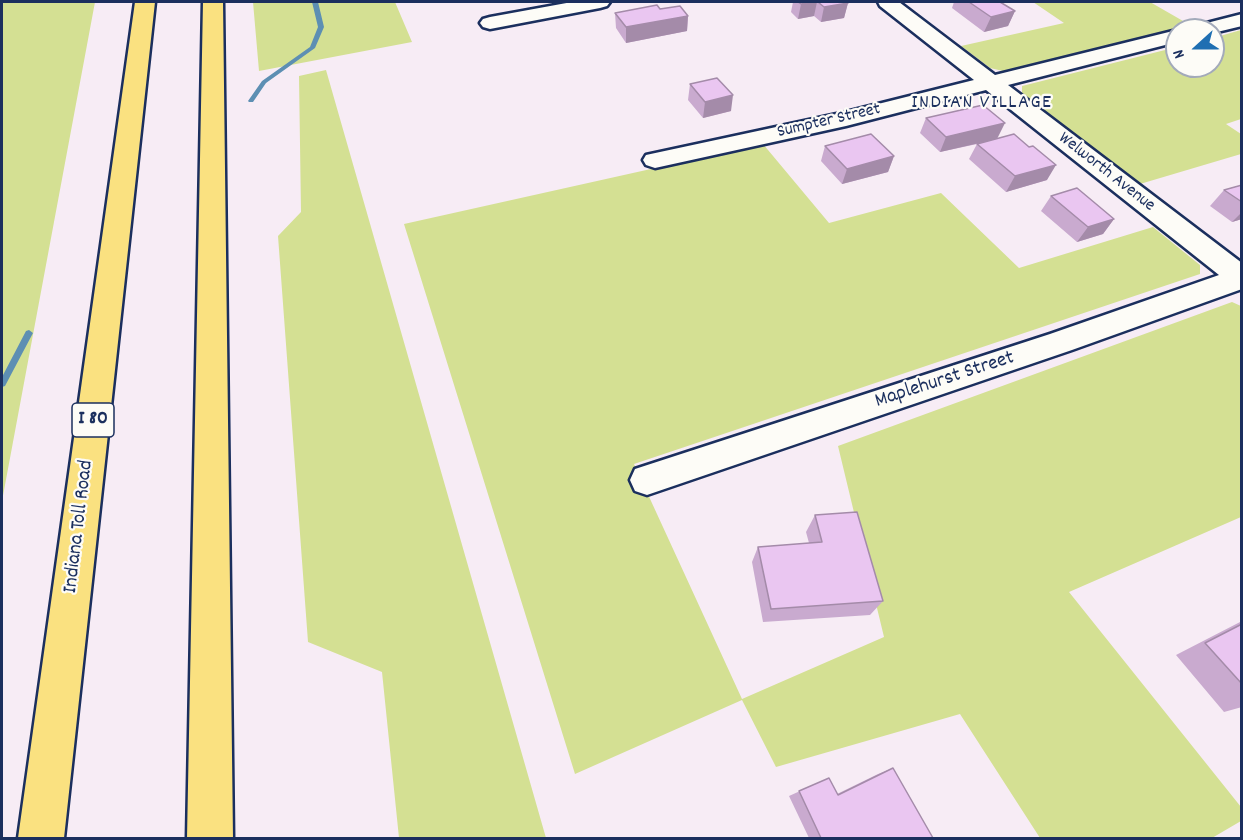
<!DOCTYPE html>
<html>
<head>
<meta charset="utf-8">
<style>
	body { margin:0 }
	#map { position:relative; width:1243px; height:840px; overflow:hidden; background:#f7ecf5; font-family:Dekko,sans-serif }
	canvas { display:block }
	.frame { position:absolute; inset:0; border:3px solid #1b2f5e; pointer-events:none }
	.north { position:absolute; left:1165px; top:18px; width:60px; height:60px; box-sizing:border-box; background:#fdfcf7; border:2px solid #a3aaba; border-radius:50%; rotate:249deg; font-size:16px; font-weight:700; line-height:24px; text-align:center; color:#1b2f5e }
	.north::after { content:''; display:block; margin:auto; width:21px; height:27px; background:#1f6fb2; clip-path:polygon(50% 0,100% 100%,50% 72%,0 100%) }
</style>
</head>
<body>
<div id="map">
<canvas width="1243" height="840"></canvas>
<div class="frame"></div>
<div class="north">N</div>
</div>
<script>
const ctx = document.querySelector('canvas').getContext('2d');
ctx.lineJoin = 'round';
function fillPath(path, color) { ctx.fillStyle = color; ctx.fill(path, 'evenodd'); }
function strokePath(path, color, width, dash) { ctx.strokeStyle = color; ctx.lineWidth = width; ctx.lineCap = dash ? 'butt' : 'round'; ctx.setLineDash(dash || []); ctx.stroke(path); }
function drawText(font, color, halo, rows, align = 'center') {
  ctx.font = font + ' Dekko,sans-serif'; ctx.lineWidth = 4.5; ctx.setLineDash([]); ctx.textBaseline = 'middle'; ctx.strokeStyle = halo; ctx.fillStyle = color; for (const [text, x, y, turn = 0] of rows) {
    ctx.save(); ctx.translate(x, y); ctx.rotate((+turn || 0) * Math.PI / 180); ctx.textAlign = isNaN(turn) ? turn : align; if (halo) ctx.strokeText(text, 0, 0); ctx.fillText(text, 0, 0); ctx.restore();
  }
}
const green = new Path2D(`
	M2 2H95L2 501Z
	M253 2H395L412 42 259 71Z
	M1033 2H1150L1190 25 1003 71 990 68 961 46 1064 23Z
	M1241 30V119L1226 124 1241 134V154L1140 184 1022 93V86L1177 47V66H1213V38Z
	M326 70 546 838H399L382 672 308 642 278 236 301 212 299 76Z
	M763 144 829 223 941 193 1019 268 1153 227 1200 265V274L634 464 742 699 884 637 838 446 1232 302 1241 306V517L1069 592 1241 807V821L1212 838H1040L960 714 776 767 742 700 575 774 404 224Z`);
const stream = new Path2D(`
	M312 2H318L324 27 315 48 266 83 253 102H249L248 101 262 81 310 47 318 27Z
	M29 330 33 333 5 386 2 387V377L26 331Z`);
const street = new Path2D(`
	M572 2H610L607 6 600 8 490 29 483 27 480 23 483 19 490 17Z
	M878 2H899L995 75 1177 30V42L1008 85 1242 263V289L1072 350 647 495 635 491 630 480 635 469 1050 334 1219 275 986 90 846 126 655 168 646 165 643 160 646 155 846 112 974 80 880 6Z
	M1242 14V26L1213 33V30H1192L1195 26Z`);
const highway = new Path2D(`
	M135 2H155L64 838H18Z
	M203 2H223L233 838H187Z`);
const wall = new Path2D(`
	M793 2H847L848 3 844 18 821 22 814 16 798 19 791 12Z
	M954 2H1000L1015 11 1008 26 984 32 952 8Z
	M660 9 688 16 687 31 626 43 616 28 615 13Z
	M690 84 731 111 703 118 688 100Z
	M926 118 997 138 1047 180 1006 192 969 159 977 144 940 152 920 133Z
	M825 146 894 156 888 172 842 184 821 161Z
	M1242 185V219L1232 222 1210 206 1224 190Z
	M1051 196 1114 219 1103 234 1077 242 1041 211Z
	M815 515 883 601 870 615 763 622 752 562 758 547 809 543 806 532Z
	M1242 621V707L1224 712 1176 655Z
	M893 768 931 838H809L789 796 829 778 837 794 878 774Z`);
const shadedWall = new Path2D(`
	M814 2H817L814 16 798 19 801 4Z
	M848 3 844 18 821 22 824 7Z
	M1015 11 1008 26 984 32 991 17Z
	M688 16 687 31 626 43V27Z
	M733 95 731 111 703 118 705 102Z
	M1005 123 997 139 940 152 946 137Z
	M894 156 888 172 842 184 847 169Z
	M1056 165 1047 180 1006 192 1015 176Z
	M1242 212V219L1232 222Z
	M1114 219 1103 234 1077 242 1088 227Z`);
const building = new Path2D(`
	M798 2H814L801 4Z
	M818 2H847L848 3 824 7Z
	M969 2H1000L1015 11 991 17Z
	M657 5 660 9 680 6 688 16 626 27 615 13Z
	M717 78 733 95 705 102 690 84Z
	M983 105 1005 123 946 137 926 118Z
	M871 134 894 156 847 169 825 146Z
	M1014 134 1029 147 1033 146 1056 165 1015 176 977 144Z
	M1242 185V202L1224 190Z
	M1077 188 1114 219 1088 227 1051 196Z
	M857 512 883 601 771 609 758 547 822 542 815 515Z
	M1242 624V684L1205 643Z
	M893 768 933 838H821L799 791 829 778 838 795Z`);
const farStreetnames = [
	["Sumpter Street",829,122,-13],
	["Welworth Avenue",1106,173,38]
];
const farQuarternames = [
	["INDIAN VILLAGE",982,104]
];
const shields = [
	[93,420,42]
];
const shieldNames = [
	["I 80",93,420]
];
const streetNames = [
	["Maplehurst Street",945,381,-18],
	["Indiana Toll Road",80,527,-83]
];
fillPath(green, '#d4e093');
fillPath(stream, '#5d8fb3');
strokePath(street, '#1b2f5e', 5);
strokePath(highway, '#1b2f5e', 5);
fillPath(street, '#fdfcf7');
fillPath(highway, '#fae180');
fillPath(wall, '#c9aacf');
fillPath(shadedWall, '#a48ba9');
fillPath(building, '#eac6f1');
strokePath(building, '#a48ba9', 1.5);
drawText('18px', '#1b2f5e', '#fdfcf7', farStreetnames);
ctx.letterSpacing = '1.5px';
drawText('20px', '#1b2f5e', '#fdfcf7', farQuarternames);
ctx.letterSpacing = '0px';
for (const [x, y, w] of shields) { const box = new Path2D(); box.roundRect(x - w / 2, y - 17, w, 34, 4.5); ctx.fillStyle = '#fdfcf7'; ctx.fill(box); strokePath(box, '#1b2f5e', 1.5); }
drawText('bold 20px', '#1b2f5e', null, shieldNames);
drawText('21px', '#1b2f5e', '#fdfcf7', streetNames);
</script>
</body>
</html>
